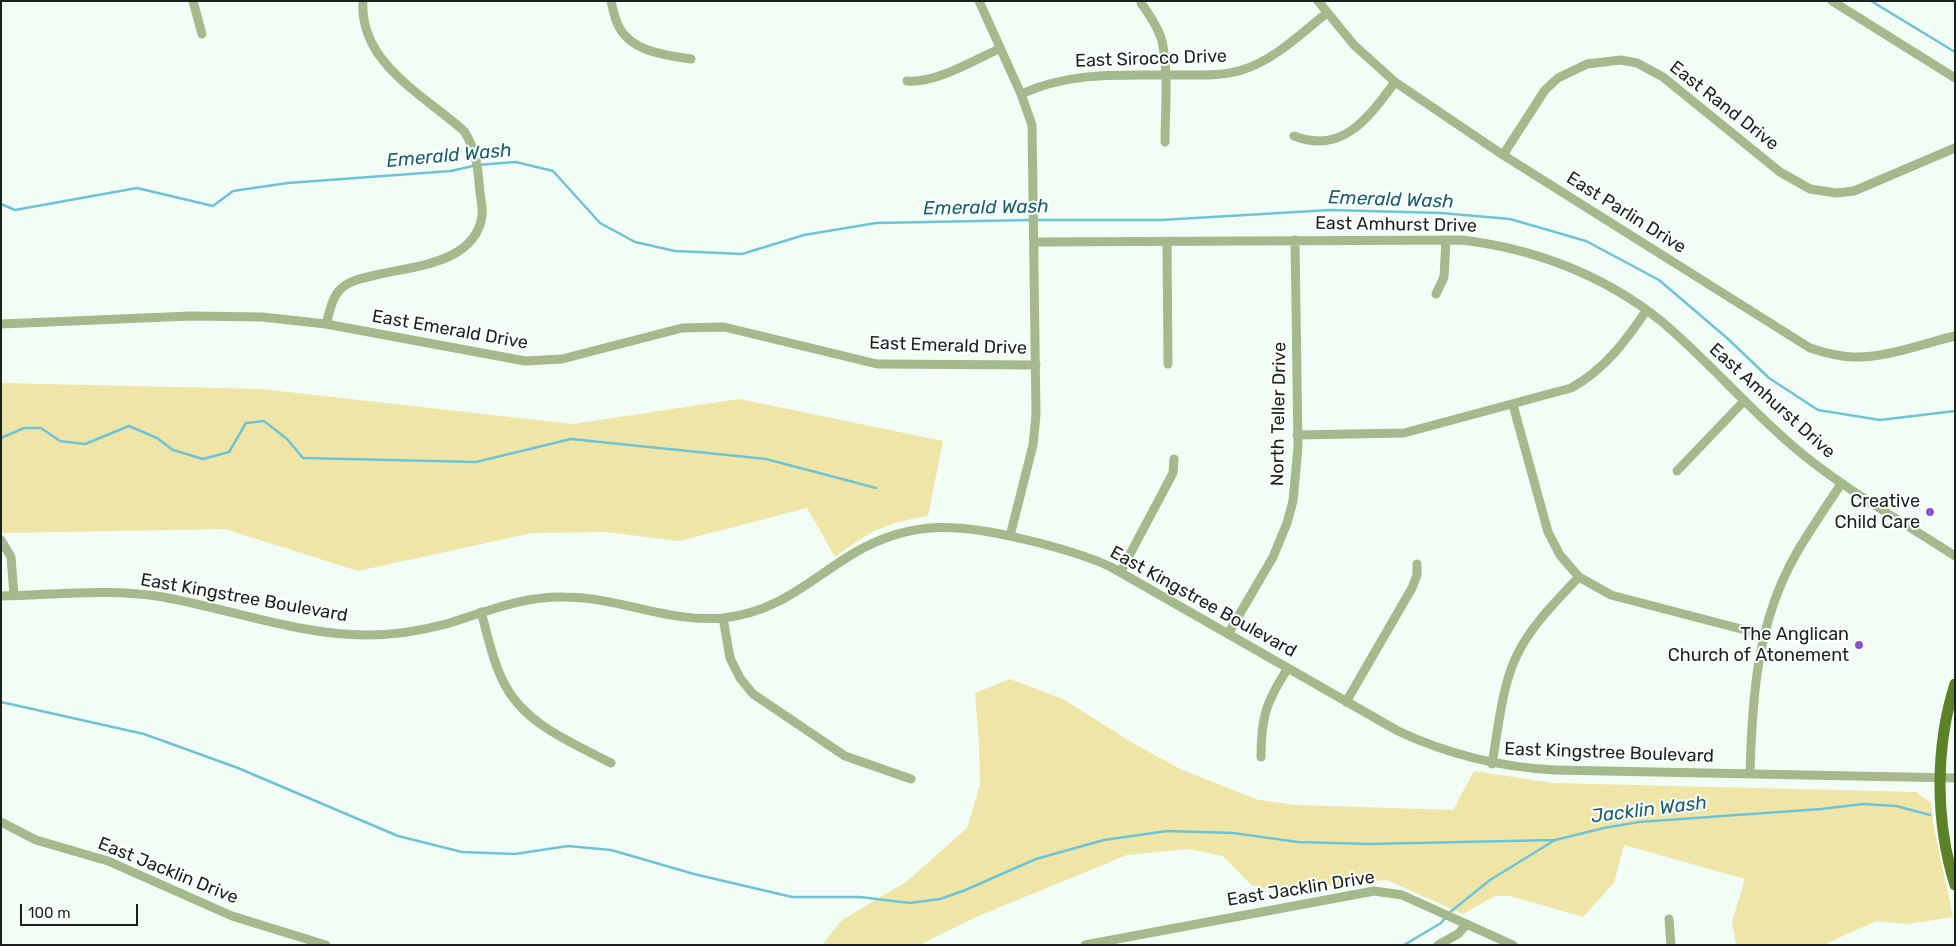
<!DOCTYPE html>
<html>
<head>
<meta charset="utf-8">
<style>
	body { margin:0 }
	#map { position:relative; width:1956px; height:946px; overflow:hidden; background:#f1fdf5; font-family:Rubik,sans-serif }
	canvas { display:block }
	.frame { position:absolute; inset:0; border:2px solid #18231c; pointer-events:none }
	.scale { position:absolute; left:20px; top:904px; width:118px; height:22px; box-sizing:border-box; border:2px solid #18231c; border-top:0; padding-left:6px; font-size:15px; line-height:18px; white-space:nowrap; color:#18231c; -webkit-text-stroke:4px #fff; paint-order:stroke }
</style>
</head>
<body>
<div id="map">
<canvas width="1956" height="946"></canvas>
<div class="frame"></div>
<div class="scale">100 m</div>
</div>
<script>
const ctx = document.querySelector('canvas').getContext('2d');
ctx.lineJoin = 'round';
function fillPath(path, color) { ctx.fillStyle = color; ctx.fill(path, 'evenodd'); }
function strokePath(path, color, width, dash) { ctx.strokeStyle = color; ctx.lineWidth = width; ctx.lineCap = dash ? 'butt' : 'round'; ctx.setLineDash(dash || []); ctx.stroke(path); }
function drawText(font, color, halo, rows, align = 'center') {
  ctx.font = font + ' Rubik,sans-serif'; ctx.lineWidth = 4; ctx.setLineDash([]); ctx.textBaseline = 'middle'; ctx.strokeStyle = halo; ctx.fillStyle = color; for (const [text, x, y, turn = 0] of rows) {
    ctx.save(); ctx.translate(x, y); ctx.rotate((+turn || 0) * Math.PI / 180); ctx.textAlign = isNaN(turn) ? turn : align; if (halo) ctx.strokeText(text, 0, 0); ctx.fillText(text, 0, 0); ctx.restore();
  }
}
const green = new Path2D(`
	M1 383 261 389 573 424 739 399 943 441 928 516C884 523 870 531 835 557L807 508 679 541 606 532 532 533 358 571 225 529 1 533Z
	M1010 679 1063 699 1131 742 1182 770 1259 800 1295 805 1453 810 1474 771 1553 783 1916 792 1931 803 1934 828 1953 917 1908 924 1876 921 1823 945H1736L1732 922 1745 879 1624 845 1614 883 1583 917 1510 896H1495L1463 914 1387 880 1275 891 1251 885 1223 856 1188 849 1127 855 976 917 919 945H822L842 920 906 882 967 828 980 785 979 744 975 693Z`);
const stream = new Path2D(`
	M1871 1 1955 52
	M1 204 15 210 137 188 213 206 233 191 288 183 451 171 477 165 516 162 553 171 600 223 635 242 675 251 742 254 804 235 876 223 1031 220
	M1036 220H1161L1330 210 1441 213 1510 219 1586 241 1659 280 1727 338 1769 378 1818 410 1880 420 1955 411
	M1 438 24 428H41L60 441 85 444 129 426 157 438 173 450 203 459 229 452 246 423 264 421 287 439 303 458 476 462 571 439 766 459 876 488
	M1 702 144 734 238 768 398 836 462 852 515 854 568 846 611 850 694 874 792 897H860L910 903 940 899 963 891 1036 859 1104 840 1167 831 1233 833 1298 842 1369 844 1555 840
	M1449 913 1490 880 1555 840 1604 828 1639 822 1821 809 1863 804 1896 806 1930 815
	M1404 945 1441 923 1446 917`);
const minor = new Path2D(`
	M193 1 202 34
	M611 1C613 10 615 20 619 27 632 52 666 55 691 59
	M979 1 1021 94 1032 125 1036 415 1033 445 1010 536
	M1318 1 1354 45 1395 82 1503 155 1810 348C1825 353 1840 357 1855 357 1886 358 1925 343 1955 336
	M1832 1 1955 78
	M1141 3C1149 14 1158 27 1162 41 1169 73 1165 110 1165 142
	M907 81C935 84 974 60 999 49
	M1021 94C1075 70 1124 76 1182 75 1202 75 1223 76 1242 70 1275 60 1301 33 1327 13
	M1294 136C1343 155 1369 117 1395 82
	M1503 155 1545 90 1558 78 1587 64 1621 60 1637 63 1663 77 1780 172 1810 189 1836 193 1854 191 1955 148
	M1034 242 1461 240C1533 248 1604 275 1661 321 1709 361 1752 413 1801 453 1849 492 1903 522 1955 556
	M1167 242 1168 364
	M1436 294 1444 277 1446 240
	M1 324 191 316 262 317 326 324 525 361 562 359 682 328 724 327 877 364 1036 365
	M326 324C329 315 331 300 338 292 346 281 363 278 376 275 412 266 475 264 482 216 483 209 481 200 480 193 478 170 477 151 464 131 424 95 359 63 363 1
	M1513 405 1548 532 1560 555 1579 577 1611 595 1764 635
	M1297 435 1404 433 1571 388C1604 370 1625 342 1646 311
	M1677 471 1744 401
	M1 540 11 557 14 595
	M1121 571 1173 473 1174 459
	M1 596C54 595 111 588 163 597 230 609 298 635 367 635 394 635 420 631 446 624 486 612 522 596 564 597 618 597 669 623 723 618 780 612 810 579 856 552 913 519 962 524 1023 539 1053 546 1083 554 1111 567L1398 731C1449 755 1499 767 1555 770L1955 778
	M481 612C488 636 493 663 505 685 526 725 573 743 611 763
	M723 618 730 658 740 678 753 694 845 756 911 779
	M1228 634 1273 557 1287 523 1293 501 1298 447 1295 240
	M1346 702 1412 588 1417 575V564
	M1261 757C1261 717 1266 702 1288 668
	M1492 764C1498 730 1502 685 1517 655 1531 626 1557 600 1579 577
	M1750 774C1752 697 1757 622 1796 554 1810 530 1826 507 1841 484
	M1 822 36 840 108 861 232 916 326 945
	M1669 919 1671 945
	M1085 945 1374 891 1402 895 1513 945
	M1438 945 1458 934 1467 924`);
const major = new Path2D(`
	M1955 684C1935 747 1935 821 1955 885`);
const markers = [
	[1930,512,5,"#8655cd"],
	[1859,645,5,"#8655cd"]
];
const streetNames = [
	["East Sirocco Drive",1151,59,-2],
	["East Rand Drive",1724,106,38],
	["East Parlin Drive",1626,213,32],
	["East Amhurst Drive",1396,225,1],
	["East Emerald Drive",450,330,10],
	["East Emerald Drive",948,346,2],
	["East Amhurst Drive",1772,401,42],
	["North Teller Drive",1279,414,-89],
	["East Kingstree Boulevard",244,598,10],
	["East Kingstree Boulevard",1203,602,29],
	["East Kingstree Boulevard",1609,753,2],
	["East Jacklin Drive",168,871,22],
	["East Jacklin Drive",1301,889,-9]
];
const poiNames = [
	["Creative",1920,502],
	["Child Care",1920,523],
	["The Anglican",1849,635],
	["Church of Atonement",1849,656]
];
const waterNames = [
	["Emerald Wash",449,156,-5],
	["Emerald Wash",1391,200,2],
	["Emerald Wash",986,208,-1],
	["Jacklin Wash",1649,810,-7]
];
fillPath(green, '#efe5a7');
strokePath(stream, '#6fc3d7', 2.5);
strokePath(minor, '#a4b98c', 9);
strokePath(major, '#5d8127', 11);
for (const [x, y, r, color] of markers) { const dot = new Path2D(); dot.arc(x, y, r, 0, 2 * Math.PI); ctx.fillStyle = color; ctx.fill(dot); strokePath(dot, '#fff', 2); }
drawText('18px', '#18231c', '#fff', streetNames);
drawText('18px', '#18231c', '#fff', poiNames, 'right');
drawText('italic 19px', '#195f6d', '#fff', waterNames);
</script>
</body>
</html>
